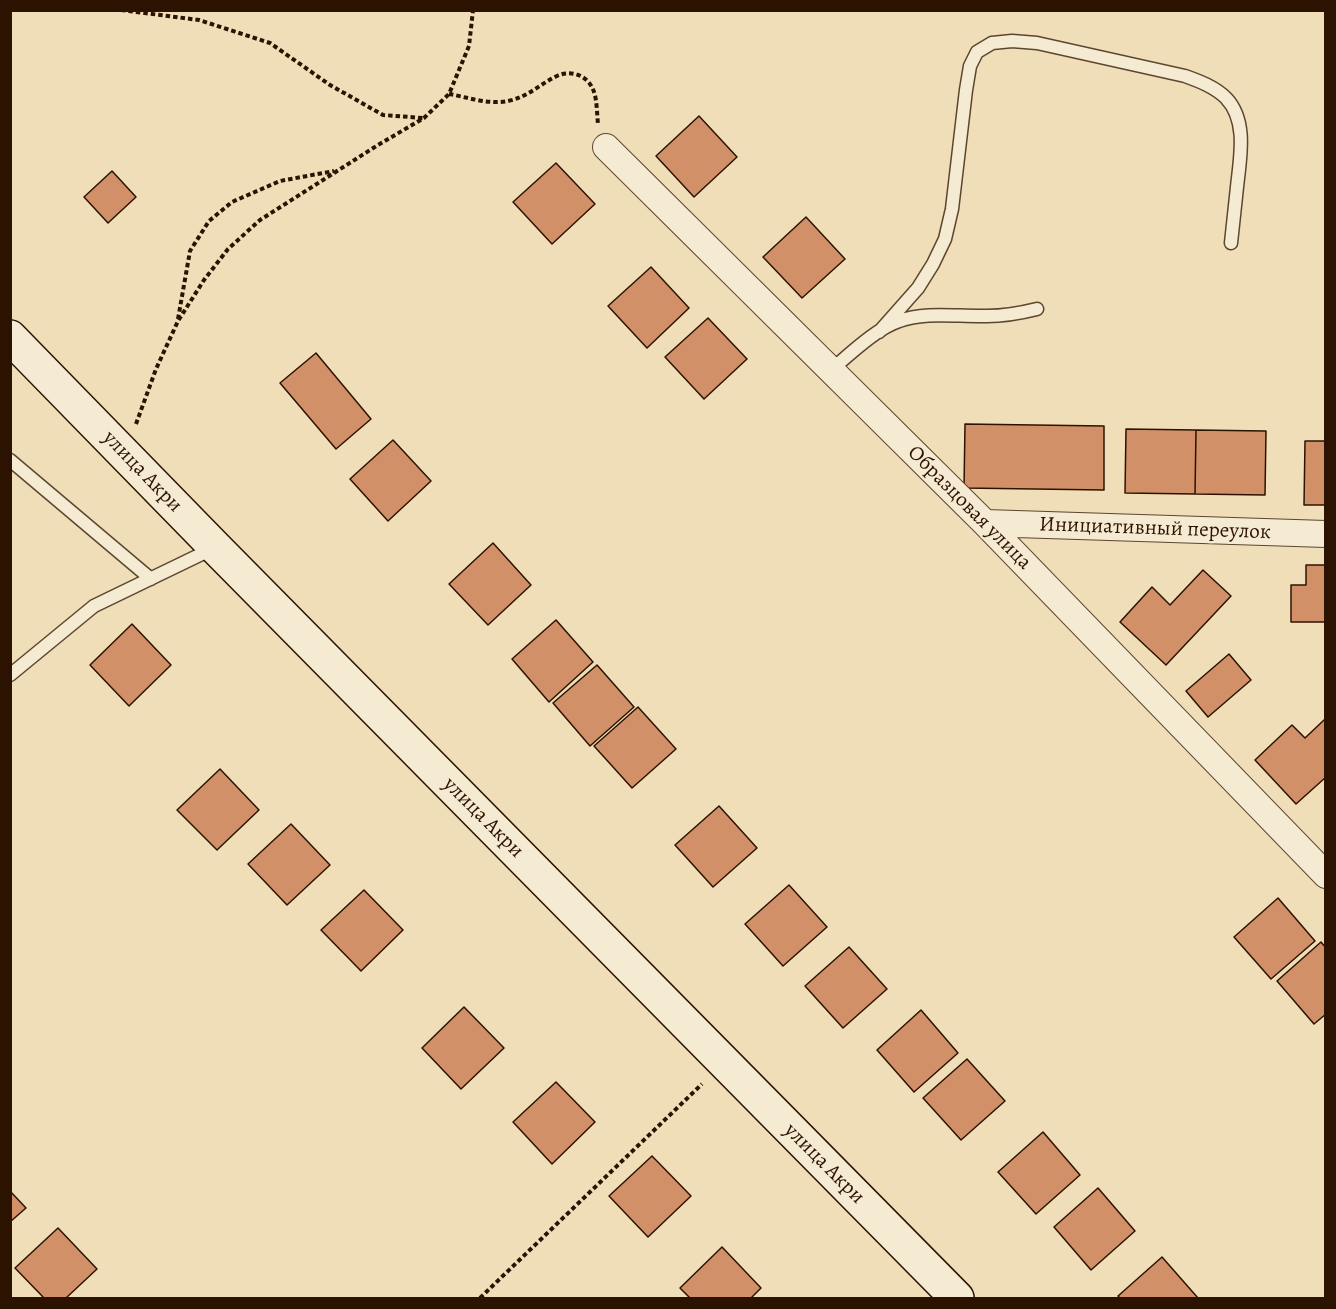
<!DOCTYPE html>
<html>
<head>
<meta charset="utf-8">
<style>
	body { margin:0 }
	#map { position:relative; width:1336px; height:1309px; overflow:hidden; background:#f0deb9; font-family:Alegreya,serif }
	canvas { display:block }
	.frame { position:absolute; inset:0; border:12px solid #2c1301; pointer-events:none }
</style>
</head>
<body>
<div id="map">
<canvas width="1336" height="1309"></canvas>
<div class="frame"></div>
</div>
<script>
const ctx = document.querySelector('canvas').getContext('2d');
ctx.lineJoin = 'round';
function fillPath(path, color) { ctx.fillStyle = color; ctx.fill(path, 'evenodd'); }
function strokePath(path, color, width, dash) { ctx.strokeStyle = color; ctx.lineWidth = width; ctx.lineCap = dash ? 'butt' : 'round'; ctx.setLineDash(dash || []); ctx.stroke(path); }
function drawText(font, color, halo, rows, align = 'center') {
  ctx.font = font + ' Alegreya,serif'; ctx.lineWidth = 4.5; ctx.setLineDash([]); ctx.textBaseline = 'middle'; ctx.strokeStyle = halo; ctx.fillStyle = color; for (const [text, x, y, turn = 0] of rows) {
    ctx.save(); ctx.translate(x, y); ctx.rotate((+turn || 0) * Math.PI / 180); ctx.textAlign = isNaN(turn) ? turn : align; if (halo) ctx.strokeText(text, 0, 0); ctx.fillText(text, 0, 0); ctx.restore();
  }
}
const building = new Path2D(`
	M699 116 737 157 694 197 656 156Z
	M556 163 595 204 552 244 513 202Z
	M112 171 136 197 108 223 84 197Z
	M806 217 845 259 802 298 763 257Z
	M651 267 689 308 647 348 608 306Z
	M708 318 747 359 704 399 665 357Z
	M316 353 371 419 336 449 280 383Z
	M965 424 1104 426V490L964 488Z
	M1126 429 1196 430 1195 494 1125 493Z
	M1196 430 1266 431 1265 495 1195 494Z
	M393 440 431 481 388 521 350 479Z
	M1305 441H1326V505H1304Z
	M493 543 531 585 488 625 449 584Z
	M1306 565H1326V622H1291V585H1306Z
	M1203 570 1231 596 1166 665 1120 622 1152 587 1170 605Z
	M556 620 593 662 549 702 512 659Z
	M132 624 171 665 129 706 90 665Z
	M1229 654 1251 680 1208 717 1186 691Z
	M597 665 634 707 590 746 553 703Z
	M638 707 676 749 632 788 594 746Z
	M1324 720 1326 721V777L1296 804 1255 760 1292 725 1305 738Z
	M220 769 259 810 217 850 177 810Z
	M719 806 757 848 713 887 675 845Z
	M291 824 330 865 287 905 248 864Z
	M789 885 827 927 783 966 745 924Z
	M364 890 403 930 361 971 321 930Z
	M1278 898 1315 941 1271 979 1234 937Z
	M1321 942 1326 948V1014L1314 1024 1277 981Z
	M849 947 887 989 843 1028 805 986Z
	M464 1007 504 1048 461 1089 422 1048Z
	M921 1010 958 1053 914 1092 877 1050Z
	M967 1059 1005 1101 961 1140 923 1098Z
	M556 1082 595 1122 552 1164 513 1122Z
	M1043 1132 1080 1175 1036 1214 998 1172Z
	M652 1156 691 1196 648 1237 609 1196Z
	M1098 1188 1135 1231 1091 1270 1054 1227Z
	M10 1191 26 1208 10 1222Z
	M58 1228 97 1269 66 1298H44L15 1268Z
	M722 1247 761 1288 751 1298H690L680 1288Z
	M1162 1257 1198 1298H1120L1118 1296Z`);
const path = new Path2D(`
	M121 10 199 20 270 43 330 85 383 115 423 118
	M449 94C467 97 488 105 508 101 528 97 540 84 557 76 572 69 589 76 594 92 597 100 597 115 598 124
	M178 319 190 251 209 221 232 202 280 181 334 171
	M136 424 156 369 178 321 204 280 228 249 260 220 378 145 424 118 449 94 469 46 473 10
	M480 1298 702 1084`);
const lane = new Path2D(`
	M879 332 918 288 933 264 945 239 952 209 966 90 970 66 977 52 992 43 1012 41 1037 43 1185 76C1199 81 1215 87 1226 98 1248 121 1240 158 1237 187 1235 206 1233 224 1231 243
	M831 370C849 355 877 328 899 321 926 311 958 317 987 316 1004 316 1021 313 1037 309
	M10 460 151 579
	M10 675 94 606 214 548`);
const street = new Path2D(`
	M606 147 985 523 1326 875
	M985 523 1326 534`);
const secondary = new Path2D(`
	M10 337 215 547 957 1298`);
const streetNames = [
	["улица Акри",142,472,46],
	["Образцовая улица",969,508,45],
	["Инициативный переулок",1155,529,2],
	["улица Акри",483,818,45],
	["улица Акри",824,1164,45]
];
fillPath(building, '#d29068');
strokePath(building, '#2c1301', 1.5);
strokePath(lane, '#5d462f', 15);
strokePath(street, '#5d462f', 28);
strokePath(secondary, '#2c1301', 36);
strokePath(path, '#2c1301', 4, [4.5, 3]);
strokePath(lane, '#f5ead2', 12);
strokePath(street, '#f5ead2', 26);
strokePath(secondary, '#f5ead2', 33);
drawText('21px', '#2c1301', '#f5ead2', streetNames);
</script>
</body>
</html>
